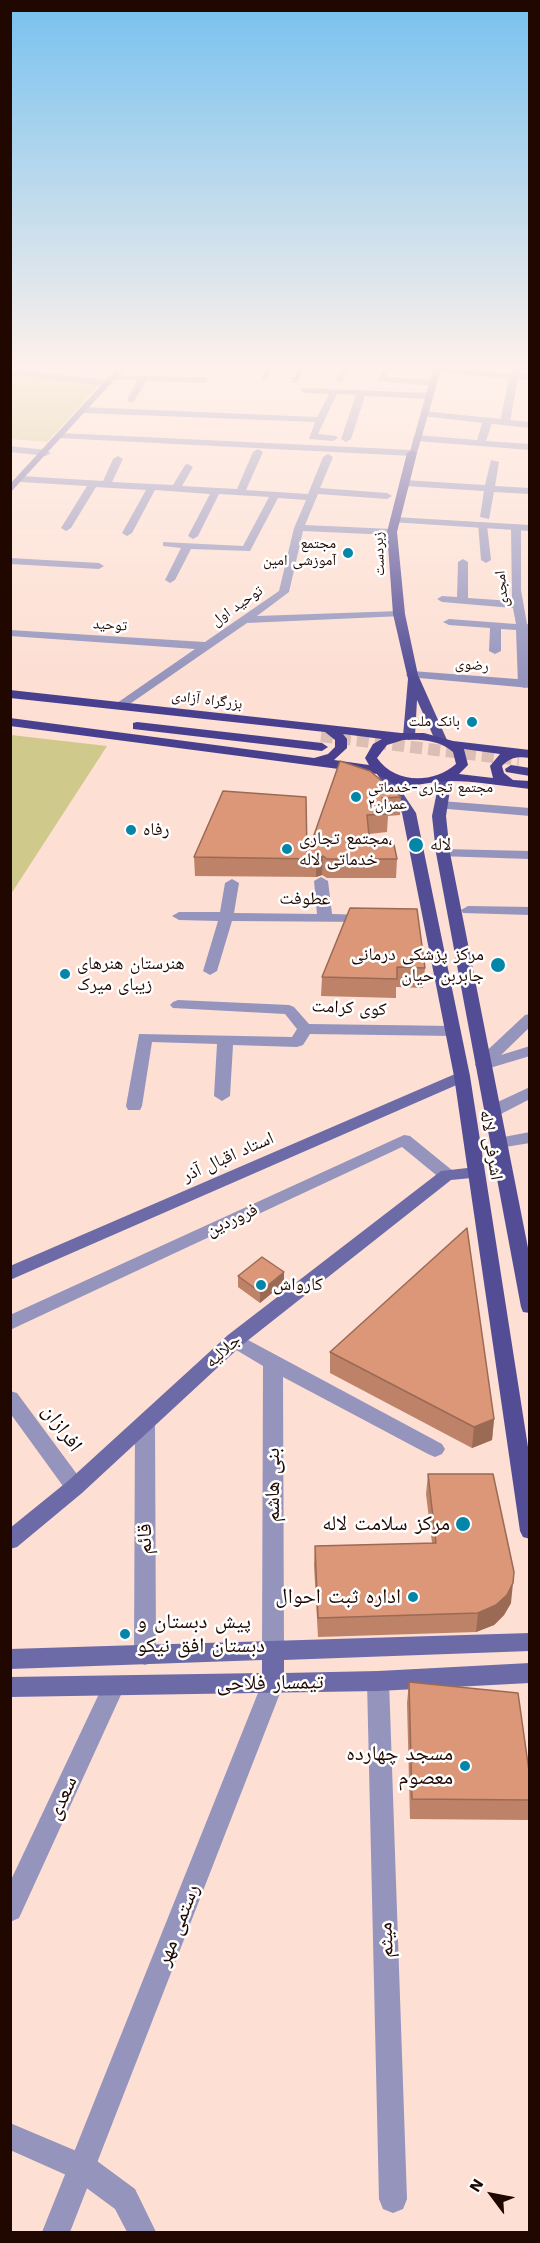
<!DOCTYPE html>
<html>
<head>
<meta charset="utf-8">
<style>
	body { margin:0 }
	#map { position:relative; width:540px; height:2243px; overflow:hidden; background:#fddfd3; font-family:"Work Sans",sans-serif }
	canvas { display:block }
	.frame { position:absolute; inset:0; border:12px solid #200801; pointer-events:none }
	.north { position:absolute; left:462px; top:2165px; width:60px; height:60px; -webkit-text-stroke:4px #fff; paint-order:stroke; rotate:302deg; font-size:16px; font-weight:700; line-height:24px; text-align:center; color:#200801 }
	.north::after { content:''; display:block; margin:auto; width:21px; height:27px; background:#200801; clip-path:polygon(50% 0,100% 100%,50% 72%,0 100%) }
</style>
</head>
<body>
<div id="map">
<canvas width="540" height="2243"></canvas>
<div class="frame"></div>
<div class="north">N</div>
</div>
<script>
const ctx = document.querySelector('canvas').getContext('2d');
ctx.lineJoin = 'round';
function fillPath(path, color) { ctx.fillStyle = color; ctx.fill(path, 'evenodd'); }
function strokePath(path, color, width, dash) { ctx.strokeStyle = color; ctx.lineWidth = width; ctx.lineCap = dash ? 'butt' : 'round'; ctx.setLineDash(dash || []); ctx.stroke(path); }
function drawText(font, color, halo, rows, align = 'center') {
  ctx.font = font + ' "Work Sans","Noto Naskh Arabic",sans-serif'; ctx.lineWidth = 5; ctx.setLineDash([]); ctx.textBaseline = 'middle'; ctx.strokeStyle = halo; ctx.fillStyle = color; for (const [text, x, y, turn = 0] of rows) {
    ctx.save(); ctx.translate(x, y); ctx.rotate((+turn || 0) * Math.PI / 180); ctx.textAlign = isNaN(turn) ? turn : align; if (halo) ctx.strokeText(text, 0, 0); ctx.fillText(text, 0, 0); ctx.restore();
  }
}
const green = new Path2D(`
	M10 375 100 384 47 442 11 439Z
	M11 735 107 746 11 894 10 735Z`);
const trunkTunnel = new Path2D(`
	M321 736 519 760`);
const minor = new Path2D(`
	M267 366H275L267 379H261Z
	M298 366H306L297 383H291Z
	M342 366H350L344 380 340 383 336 380Z
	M384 366H392L386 377 433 380 437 383 433 386 378 381Z
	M415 366H441L510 374 513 366H519V374L530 375V381L518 379 510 422 505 425 500 422 509 379 437 372Z
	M10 369 108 380 112 383 108 386 10 375Z
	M110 375 205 377 209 380 205 383 146 381 135 400 131 403 127 400 137 380H113L110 379Z
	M302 388 429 393 433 396 429 399 365 396 351 439 346 442 341 439 356 395 337 394 318 434 336 436 338 438 333 441 309 439 315 422 84 413 80 410 84 407 317 417 329 394 305 393 302 392Z
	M488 417 493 420 486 441 530 444V450L417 441 412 438 417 435 477 440 483 420Z
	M61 433 412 450 417 453 412 456 58 438 56 436Z
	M10 446 46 450 51 453 46 456 10 452Z
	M258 449 263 452 246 490 308 494 323 457 328 454 333 457 320 488 387 493 392 496 387 499 318 494 305 525 392 529 397 532 392 535 303 531 289 592 257 616 399 611 403 612V616L247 623 121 710 115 706 117 703 195 649 10 636V630L205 642 279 591 294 528 306 500 278 498 250 551 191 549 175 580 170 583 165 580 181 548 163 546V542L243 546 269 497 219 494 198 536 193 539 188 536 210 494 155 490 132 533 127 536 122 533 146 490 96 487 71 528 66 531 61 528 87 486 21 482 16 479 21 476 103 481 113 459 118 456 123 459 112 482 173 485 185 465 188 464 193 467 182 486 237 489 253 452Z
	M491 460 499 462 495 486 530 488V494L494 492 489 519 480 517 484 491 405 486 400 483 405 480 485 485Z
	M478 523 487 525 491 560 486 563 481 560Z
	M516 524 521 527V590L527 624 530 625V685L524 688 518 684 516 630 501 629V651L495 654 489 651 490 628 449 625 443 622 449 619 516 624 513 608 442 602 437 599 442 596 457 597 458 562 463 559 468 562V598L512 601 511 527Z
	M10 558 99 563 104 566 99 569 10 564Z
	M441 801 530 808V816L436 808V802Z
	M443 849 530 851V859L438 856 436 853Z
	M321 877 328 881 332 914 366 915 371 916 373 919 371 922 232 921 217 971 210 975 203 971 218 921 179 920 172 916 179 912H220L225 883 232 879 239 883 234 913 317 914 314 881Z
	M468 906 530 907V915L463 913 461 910Z
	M178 1000 289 1005 294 1007 309 1024 453 1026 461 1031 453 1036 310 1034 303 1045 297 1047 233 1045 230 1096 222 1101 214 1096 217 1044 152 1042 142 1106 140 1110H128L126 1106 139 1034 292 1037 297 1029 285 1014 173 1008 170 1005 173 1002Z
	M404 1135 410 1136 453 1171 456 1175 453 1179H441L402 1147 10 1330V1315Z
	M235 1333 442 1444 445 1449 442 1454 435 1457 428 1454 283 1377 284 1652 281 1659 273 1662 265 1659 262 1652 263 1366 228 1345 226 1340 228 1335Z
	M10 1391 17 1393 82 1481 85 1487 82 1493 75 1495 68 1493 10 1413Z
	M145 1415 152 1418 155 1423 156 1655 153 1662 145 1665 137 1662 134 1655 135 1423 138 1418Z
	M378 1671 386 1674 389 1681 407 2199 403 2209 393 2213 383 2209 379 2199 367 1681 370 1674Z
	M273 1673 281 1676 284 1683 70 2232H42L262 1683 265 1676Z
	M114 1676 122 1679 125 1686 19 1918 10 1922V1882L106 1679Z`);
const tertiary = new Path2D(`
	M424 411 530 422V428L421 416V412Z
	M395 517 530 525V531L391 522 390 520Z
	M412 671 530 680V688L408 677 406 675Z
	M530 1014V1027L501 1055 530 1046V1056L483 1070 477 1068 475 1065 477 1060 525 1015Z
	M530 1087V1099L499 1115H487L485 1111 487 1107Z
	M530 1132V1143L499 1148 491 1143 493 1139Z
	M10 2123 93 2158 135 2189 156 2232H127L115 2209 73 2178 10 2150Z`);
const secondary = new Path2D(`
	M119 366H127L10 493V484Z
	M434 366H442L417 453 409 455Z
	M462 1071 468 1072 470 1076 468 1080 10 1280V1266Z
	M476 1167 482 1169 485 1173 482 1177 451 1180 242 1345 82 1493 17 1547 10 1549V1528L68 1481 228 1335 441 1171Z
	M530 1633V1651L284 1660V1673L378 1671 530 1663V1683L378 1691 10 1697V1677L262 1673V1660L10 1669V1649Z`);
const primary = new Path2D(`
	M412 450 417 453 397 532 405 614 418 675 447 740 441 744 435 740 417 700 415 736 409 740 403 736 408 679 393 614 387 532 407 453Z
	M383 770 388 771 416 813 470 1076 530 1460V1539L523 1537 520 1531 454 1076 402 813 377 774Z
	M446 773 452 777 446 816 450 853 530 1258V1313L523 1312 521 1307 436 853 432 816 440 777Z`);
const trunk = new Path2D(`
	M10 690 401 733H424L453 741 530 750V758C518 756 510 757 502 766L504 773 513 780 530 781V789C503 786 476 781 449 781 421 781 405 795 377 774L10 726V718L314 758 328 754 335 747V740L325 732 10 698ZM343 734 382 739 373 744 365 758 369 765 334 760 347 748V739ZM403 740C420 739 440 740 453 752L456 764C433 784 395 784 377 758L387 745ZM464 749 500 754 490 766 493 778 459 774 468 765Z
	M137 722 322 743 328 747 322 751 133 729V723Z
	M511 765 530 768V776L506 772 505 769Z`);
const wall = new Path2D(`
	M370 771 401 797 400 815 388 816 387 832 369 834 370 846 397 859 396 878H327L322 875 316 877 195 876 194 857 307 855Z
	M350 908 425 968 423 988 396 987V998L321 996 322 977Z
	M238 1276 284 1283 260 1303 238 1287Z
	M330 1352 494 1419 492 1440 472 1448 330 1373Z
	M428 1474 511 1603 504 1615 494 1625 476 1632 318 1637 314 1565 315 1546 432 1543 426 1494Z
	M409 1682 530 1778 529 1820 410 1819 407 1703Z`);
const shadedWall = new Path2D(`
	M323 856 322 875 316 877V859Z
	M284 1272V1283L260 1303V1292Z
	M494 1419 492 1440 472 1448 474 1427Z
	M513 1583 511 1603 504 1615 494 1625 476 1632 478 1613Z`);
const building = new Path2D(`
	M340 761 370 771 401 797 382 798 388 814 367 815 370 846 394 845 397 859H327L323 856 316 859 194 857 223 791 306 797 307 855Z
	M350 908 417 909 425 968 397 967V979L322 977Z
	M467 1228 494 1419 474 1427 330 1352Z
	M262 1257 284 1272 260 1292 238 1276Z
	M428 1474H493L514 1572 513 1583 507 1595 496 1605 478 1613 318 1618 315 1546 436 1543Z
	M409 1682 518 1693 530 1778V1800L412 1799Z`);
const markers = [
	[348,553,6,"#0486a9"],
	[472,722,6,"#0486a9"],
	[356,797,6,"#0486a9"],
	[131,830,6,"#0486a9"],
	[416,845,8,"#0486a9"],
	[287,849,6,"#0486a9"],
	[498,965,8,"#0486a9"],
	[65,974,6,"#0486a9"],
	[261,1285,6,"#0486a9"],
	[463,1524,8,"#0486a9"],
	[413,1597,6,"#0486a9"],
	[125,1634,6,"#0486a9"],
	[465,1766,6,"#0486a9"]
];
const farPoinames = [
	["مجتمع",336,544],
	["آموزشی امین",336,561],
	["بانک ملت",460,722],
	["مجتمع تجاری-خدماتی",368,788,"left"],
	["عمران۲",368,805,"left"]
];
const farStreetnames = [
	["زبردست",379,554,-92],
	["امجدی",502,589,-96],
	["توحید اول",237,606,-35],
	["توحید",110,625,4],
	["رضوی",472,665,5],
	["بزرگراه آزادی",207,700,7]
];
const poiNames = [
	["رفاه",143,830],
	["مجتمع تجاری،",299,839],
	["خدماتی لاله",299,860],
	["لاله",430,845],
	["مرکز پزشکی درمانی",484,955,"right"],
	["جابربن حیان",484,976,"right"],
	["هنرستان هنرهای",77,964],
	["زیبای میرک",77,985],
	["کارواش",273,1285]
];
const streetNames = [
	["عطوفت",305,899,1],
	["کوی کرامت",349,1008,3],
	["اشرفی لاله",491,1145,81],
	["استاد اقبال آذر",228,1157,-24],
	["فروردین",232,1220,-25],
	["جلالیه",223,1351,-42]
];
const nearStreetnames = [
	["افرازان",62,1428,54],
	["بنی هاشم",273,1485,-90],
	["قائم",145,1539,-90],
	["تیمسار فلاحی",270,1683,-1],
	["سعدی",62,1798,-65],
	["رستمی مهر",178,1925,-69],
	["میثم",386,1940,-92]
];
const nearPoinames = [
	["مرکز سلامت لاله",450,1524],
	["اداره ثبت احوال",401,1597],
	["پیش دبستان و",137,1622,"left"],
	["دبستان افق نیکو",137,1646,"left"],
	["مسجد چهارده",453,1754],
	["معصوم",453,1778]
];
fillPath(green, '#cfca8b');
strokePath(trunkTunnel, '#dcbfb4', 12, [12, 6]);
fillPath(minor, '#9494bd');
fillPath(tertiary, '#9494bd');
fillPath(secondary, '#6d6ba7');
fillPath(primary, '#534d96');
fillPath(trunk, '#48408e');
fillPath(wall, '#bd8268');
fillPath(shadedWall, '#9a6a55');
fillPath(building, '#dc9779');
strokePath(building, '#9a6a55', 1.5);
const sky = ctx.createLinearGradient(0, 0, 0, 680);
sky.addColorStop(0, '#77c1ef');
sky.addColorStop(0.54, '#fef1eb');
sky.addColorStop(1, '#fef1eb00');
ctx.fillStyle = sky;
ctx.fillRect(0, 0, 540, 680);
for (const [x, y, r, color] of markers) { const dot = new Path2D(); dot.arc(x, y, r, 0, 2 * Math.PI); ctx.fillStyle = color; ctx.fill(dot); strokePath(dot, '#fff', 2); }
drawText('15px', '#200801', '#fff', farPoinames, 'right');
drawText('15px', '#200801', '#fff', farStreetnames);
drawText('18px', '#200801', '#fff', poiNames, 'left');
drawText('18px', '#200801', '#fff', streetNames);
drawText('21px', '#200801', '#fff', nearStreetnames);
drawText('21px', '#200801', '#fff', nearPoinames, 'right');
</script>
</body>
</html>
